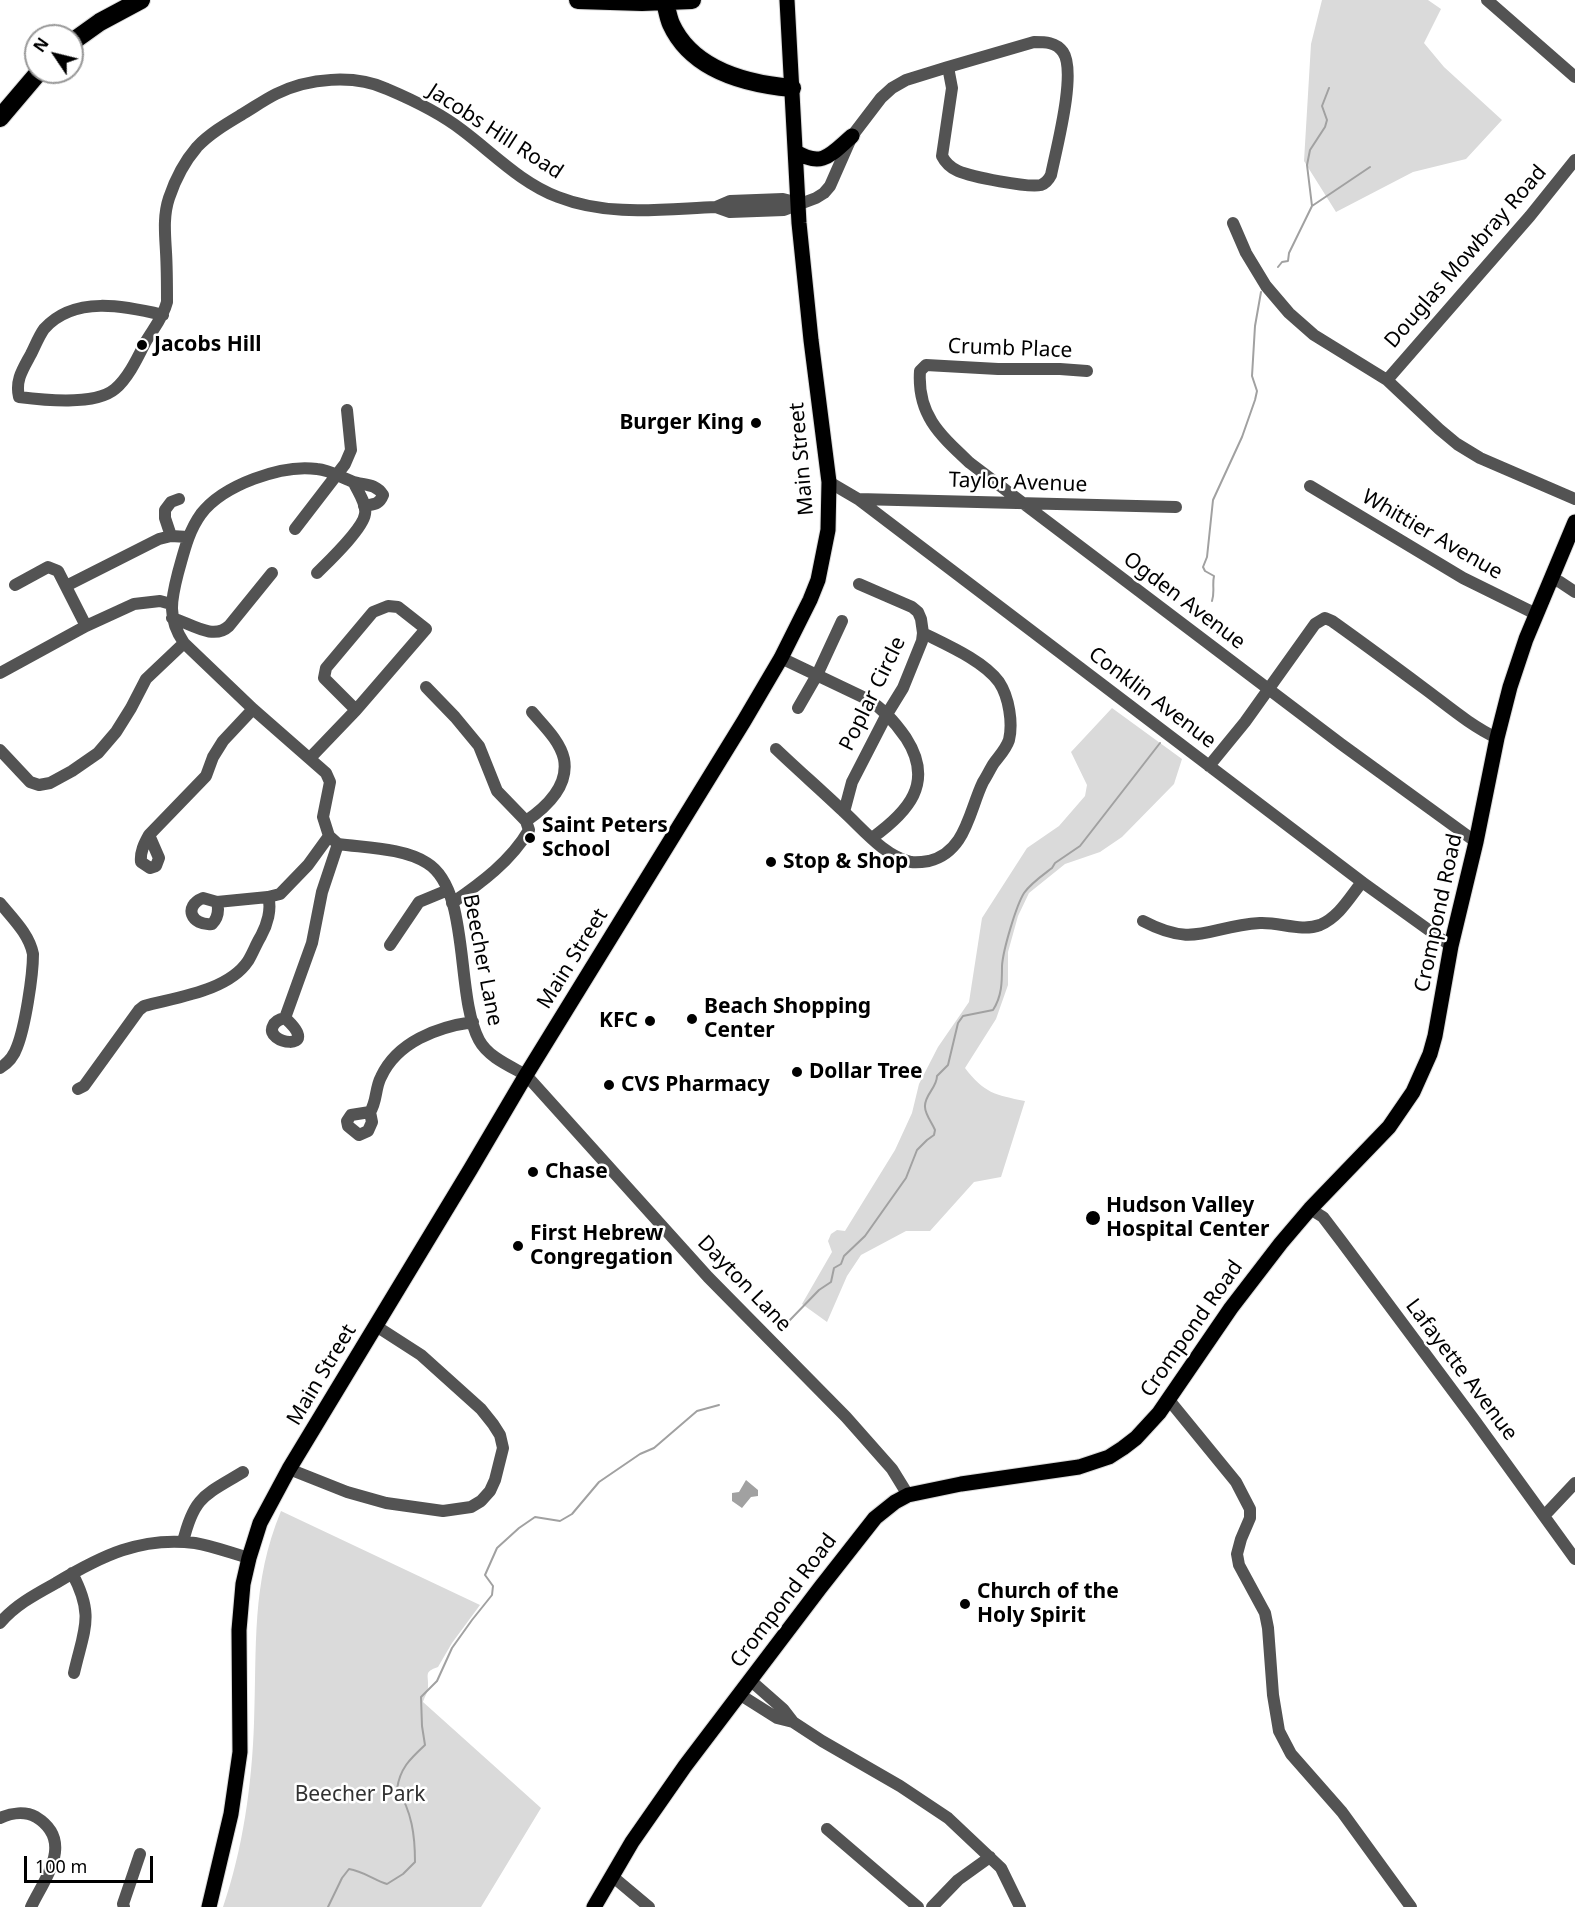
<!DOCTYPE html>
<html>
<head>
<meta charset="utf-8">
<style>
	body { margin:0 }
	#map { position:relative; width:1575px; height:1907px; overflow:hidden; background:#fff; font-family:"Noto Sans",sans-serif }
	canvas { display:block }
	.north { position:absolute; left:24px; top:24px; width:60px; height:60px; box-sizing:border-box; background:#fff; border:2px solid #999; border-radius:50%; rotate:305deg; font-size:16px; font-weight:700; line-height:24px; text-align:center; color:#000 }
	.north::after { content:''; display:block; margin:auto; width:21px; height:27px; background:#000; clip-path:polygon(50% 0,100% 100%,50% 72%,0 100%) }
	.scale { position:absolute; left:24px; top:1856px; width:129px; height:27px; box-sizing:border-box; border:3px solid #000; border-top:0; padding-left:8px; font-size:18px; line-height:21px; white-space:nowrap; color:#000; -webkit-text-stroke:4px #fff; paint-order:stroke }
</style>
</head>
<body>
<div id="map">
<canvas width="1575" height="1907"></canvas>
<div class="north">N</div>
<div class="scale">100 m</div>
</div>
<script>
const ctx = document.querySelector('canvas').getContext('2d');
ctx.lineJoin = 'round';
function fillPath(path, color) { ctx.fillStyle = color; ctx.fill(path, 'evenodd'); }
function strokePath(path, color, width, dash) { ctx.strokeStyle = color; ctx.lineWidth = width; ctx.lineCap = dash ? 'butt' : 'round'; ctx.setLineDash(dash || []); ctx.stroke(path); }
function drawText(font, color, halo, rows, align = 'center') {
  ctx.font = font + ' "Noto Sans",sans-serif'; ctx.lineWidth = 5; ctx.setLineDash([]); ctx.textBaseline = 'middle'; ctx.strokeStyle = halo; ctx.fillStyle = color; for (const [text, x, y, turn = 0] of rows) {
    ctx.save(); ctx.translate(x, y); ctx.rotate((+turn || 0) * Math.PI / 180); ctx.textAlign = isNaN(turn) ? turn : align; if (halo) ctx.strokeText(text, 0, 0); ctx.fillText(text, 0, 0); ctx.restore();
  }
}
const green = new Path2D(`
	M1322 0H1428L1441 9 1424 43 1444 67 1502 120 1466 159 1413 172 1336 212 1304 161 1311 44Z
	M1112 708 1182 759 1174 784 1122 837 1100 852 1065 864 1029 893 1018 916 1008 952V985L996 1019 965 1068C984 1093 995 1095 1025 1101L1001 1177 974 1182 930 1231H906L861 1255 847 1276 827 1322 802 1304 832 1252 828 1241 831 1234 837 1230 845 1231 895 1150 912 1113 919 1084 938 1047 969 1002 982 918 1027 848 1059 826 1085 796 1087 785 1071 752Z
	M281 1511 480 1605 452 1643 438 1667C423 1672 429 1675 428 1687 428 1692 424 1698 423 1702L541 1808 481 1907H223C243 1849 252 1784 254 1723 257 1647 251 1583 281 1511Z`);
const water = new Path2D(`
	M746 1480 758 1490V1496L751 1497 742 1508 732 1501V1493L739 1492Z`);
const stream = new Path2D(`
	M1312 206 1307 165 1310 150 1325 127 1327 120 1322 106 1329 88
	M1278 267 1282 262 1288 261 1289 253 1312 206 1370 167
	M1212 601C1215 592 1212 585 1214 576L1205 571 1203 567 1207 557 1213 500 1242 437 1255 400 1257 391 1252 376 1255 326 1261 292
	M789 1321 819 1290 831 1282 834 1268 841 1264 844 1256 865 1236 906 1178 917 1150 927 1140 934 1135 935 1130C932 1123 925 1114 925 1107 924 1095 937 1088 937 1076L948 1065 958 1023 963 1016 993 1010C1002 996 1002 982 1002 966 1003 950 1016 906 1024 893 1031 883 1043 875 1052 868L1055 863 1080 846 1160 743
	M328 1907 342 1878 349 1869C363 1871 374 1880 387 1884L403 1874 415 1862C415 1836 412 1811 397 1789 400 1768 410 1759 425 1745L422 1726 421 1697 437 1681 452 1648 472 1620 492 1595 493 1586 485 1575 497 1548 519 1528 535 1517 560 1521 572 1514 599 1482 640 1454 654 1448 697 1411 719 1405`);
const minor = new Path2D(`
	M1487 0 1575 77
	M1034 42C1045 42 1056 42 1063 52 1077 72 1056 150 1051 175 1049 179 1046 183 1041 185 1028 188 972 177 958 171 951 168 945 162 942 156L952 88 948 67Z
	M716 207 730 201 783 199 799 203
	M1233 223 1246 253 1266 286 1289 313 1314 335 1387 380 1439 429 1457 444 1480 458 1575 499
	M163 315C125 306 74 295 44 329 39 336 35 346 31 354 23 369 15 380 19 397 43 400 95 406 115 389 128 378 137 359 145 343 153 329 163 318 167 302 167 286 167 269 166 252 165 234 163 216 169 198 175 180 185 161 197 147 209 134 226 124 241 115 253 108 264 100 276 94 308 78 354 74 387 89 413 100 440 113 462 130 494 154 521 183 558 197 609 217 663 209 716 207L730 212 784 210 816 198 824 193 830 186 852 136 881 98 892 88 906 80 948 67
	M1087 371 1060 369H998L926 365 920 371C917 415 940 435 970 463L1341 744 1476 842
	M1387 380 1530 216 1575 160
	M829 482 858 499 1362 882 1451 946
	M1310 486 1463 578 1536 614
	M858 499 1176 507
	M364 506C374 504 379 505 383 495 375 482 362 486 351 481 340 477 330 470 317 469 282 464 223 485 201 514 188 532 184 552 178 573 171 600 167 618 184 643L253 709 326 773 330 782 323 817 329 836 338 844C367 848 403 848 427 863 471 890 455 995 479 1040 488 1057 510 1066 526 1075L708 1277 846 1417 892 1469 908 1495
	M295 529 345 464 351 450 347 410
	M171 536 165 518V510L171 502 179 499
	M317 573C328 562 363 529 365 514 367 504 358 492 354 483
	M1551 579 1560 582 1575 592
	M15 585 48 567 58 571 86 626
	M66 586 159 539 171 536 188 537
	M388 606 398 607 426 629 356 710 324 678 326 668 373 612Z
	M172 618C190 623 213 641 229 626L272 573
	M781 658 867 699C884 709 895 722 906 738 935 783 908 812 872 838
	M0 673 86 626 134 604 160 601 171 604
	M426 687 455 717 479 746 497 791 526 821 529 830C511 861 481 883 452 903
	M798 708 817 675 842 621
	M776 749C798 770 821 790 843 811 863 829 884 856 911 862 917 863 923 862 929 861 966 852 969 811 983 782 987 776 990 769 994 763 1000 755 1006 749 1009 740 1013 723 1009 697 999 682 984 661 947 645 923 633
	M0 750 30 782 39 785 50 783 72 771 98 753 116 732 131 708 146 679 184 643
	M310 758 356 710
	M1209 766 1245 722 1315 624 1325 618 1332 621C1363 643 1394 666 1425 689 1448 706 1471 726 1497 738
	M844 812 852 782 887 714 903 688 922 641 923 633 921 619 918 612 912 607 859 584
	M526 821C545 808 569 786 564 759 560 741 544 726 532 712
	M149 835 206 776 213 757 223 741 253 709
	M149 835 159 858 156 866 150 868 141 862C140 852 144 844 149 835Z
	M203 898 217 902C219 910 218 918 212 924 191 926 183 906 203 898Z
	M217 902 268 897 280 894 308 865 329 836
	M0 903C13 919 29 934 33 954 33 976 25 1027 17 1047 14 1056 8 1063 0 1068
	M1143 921C1196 949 1208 926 1260 923 1280 922 1301 932 1320 925 1339 917 1350 897 1362 882
	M390 945 419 902 448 890
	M285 1018 312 943 322 892 338 844
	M285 1018C324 1053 263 1044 273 1026 275 1021 280 1019 285 1018Z
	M78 1089 84 1086 139 1010 144 1006C177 997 228 991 248 961 253 953 256 944 261 936 267 925 272 909 268 897
	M370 1112C377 1102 375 1088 381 1077 397 1042 437 1027 473 1022
	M370 1112 372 1122 368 1131 359 1135 348 1126 347 1121 351 1115Z
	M1310 1209 1323 1217 1342 1242 1473 1418 1575 1559
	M1169 1400 1236 1482 1250 1509V1518L1241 1539 1237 1554 1239 1565 1265 1613 1268 1628 1273 1695 1279 1731 1291 1754 1342 1812 1411 1907
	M289 1469 347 1492 386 1503 443 1511 471 1507 481 1501 490 1491 495 1480 503 1448 500 1435 493 1424 481 1409 421 1355 376 1326
	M1544 1516 1575 1483
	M183 1542C194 1496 205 1495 243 1472
	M72 1573C95 1616 84 1629 74 1673
	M0 1623C15 1605 36 1594 56 1583 101 1556 141 1536 195 1543 213 1546 231 1553 249 1558
	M750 1680 783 1709 793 1722 822 1741 900 1786 948 1818 1001 1868 1020 1907
	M739 1694 777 1718 793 1722
	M0 1818C11 1813 25 1811 36 1817 75 1841 45 1878 31 1907
	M827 1829 918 1907
	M612 1876 649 1907
	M124 1907 123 1904 140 1854
	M932 1907 958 1880 990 1857`);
const major = new Path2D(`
	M796 152C823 168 831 154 852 136
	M209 1907 231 1814 240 1752 239 1630 243 1584 249 1558 260 1523 289 1469 470 1170 526 1075 744 721 781 658 810 600 818 580 828 530 829 482 811 340 799 223 787 0
	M594 1907 632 1842 685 1766 820 1588 875 1518 895 1502 908 1495 961 1484 1079 1467 1109 1457 1123 1448 1136 1438 1159 1413 1231 1308 1281 1243 1310 1209 1389 1127 1413 1092 1430 1054 1435 1036 1451 946 1476 842 1497 738 1510 687 1526 639 1575 522`);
const highway = new Path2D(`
	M578 0 642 2 692 0
	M665 2C667 9 668 17 671 24 692 70 747 84 792 88
	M72 42 100 22 141 0
	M0 118 39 72`);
const markers = [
	[142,345,6,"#000"],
	[756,423,6,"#000"],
	[530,838,6,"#000"],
	[771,862,6,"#000"],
	[692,1019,6,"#000"],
	[650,1021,6,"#000"],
	[797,1072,6,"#000"],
	[609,1085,6,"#000"],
	[533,1172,6,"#000"],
	[1093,1218,8,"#000"],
	[518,1246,6,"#000"],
	[965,1604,6,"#000"]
];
const streetNames = [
	["Jacobs Hill Road",495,132,33],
	["Douglas Mowbray Road",1466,257,-49],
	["Crumb Place",1010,349,2],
	["Main Street",802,459,-95],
	["Taylor Avenue",1018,483,2],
	["Whittier Avenue",1432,535,30],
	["Ogden Avenue",1184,601,37],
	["Poplar Circle",873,694,-64],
	["Conklin Avenue",1152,698,37],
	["Crompond Road",1439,913,-78],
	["Main Street",573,959,-58],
	["Beecher Lane",482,960,79],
	["Dayton Lane",744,1284,46],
	["Crompond Road",1192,1329,-55],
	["Lafayette Avenue",1461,1370,53],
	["Main Street",322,1375,-59],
	["Crompond Road",784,1601,-53]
];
const poiNames = [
	["Jacobs Hill",154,345],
	["Burger King",744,423,"right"],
	["Saint Peters",542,826],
	["School",542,850],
	["Stop & Shop",783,862],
	["Beach Shopping",704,1007],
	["Center",704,1031],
	["KFC",638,1021,"right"],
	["Dollar Tree",809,1072],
	["CVS Pharmacy",621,1085],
	["Chase",545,1172],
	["Hudson Valley",1106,1206],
	["Hospital Center",1106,1230],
	["First Hebrew",530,1234],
	["Congregation",530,1258],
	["Church of the",977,1592],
	["Holy Spirit",977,1616]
];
const parkNames = [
	["Beecher Park",360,1795]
];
fillPath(green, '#dadada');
fillPath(water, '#a1a1a1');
strokePath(stream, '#a1a1a1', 2);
strokePath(major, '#dbdbdb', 17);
strokePath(highway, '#dbdbdb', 20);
strokePath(minor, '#535353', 12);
strokePath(major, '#000', 15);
strokePath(highway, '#000', 18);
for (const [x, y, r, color] of markers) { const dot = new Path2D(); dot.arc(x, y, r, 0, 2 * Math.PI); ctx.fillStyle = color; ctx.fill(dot); strokePath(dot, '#fff', 2); }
drawText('21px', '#000', '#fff', streetNames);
drawText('bold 21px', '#000', '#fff', poiNames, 'left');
drawText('21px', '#313131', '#fff', parkNames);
</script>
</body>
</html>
